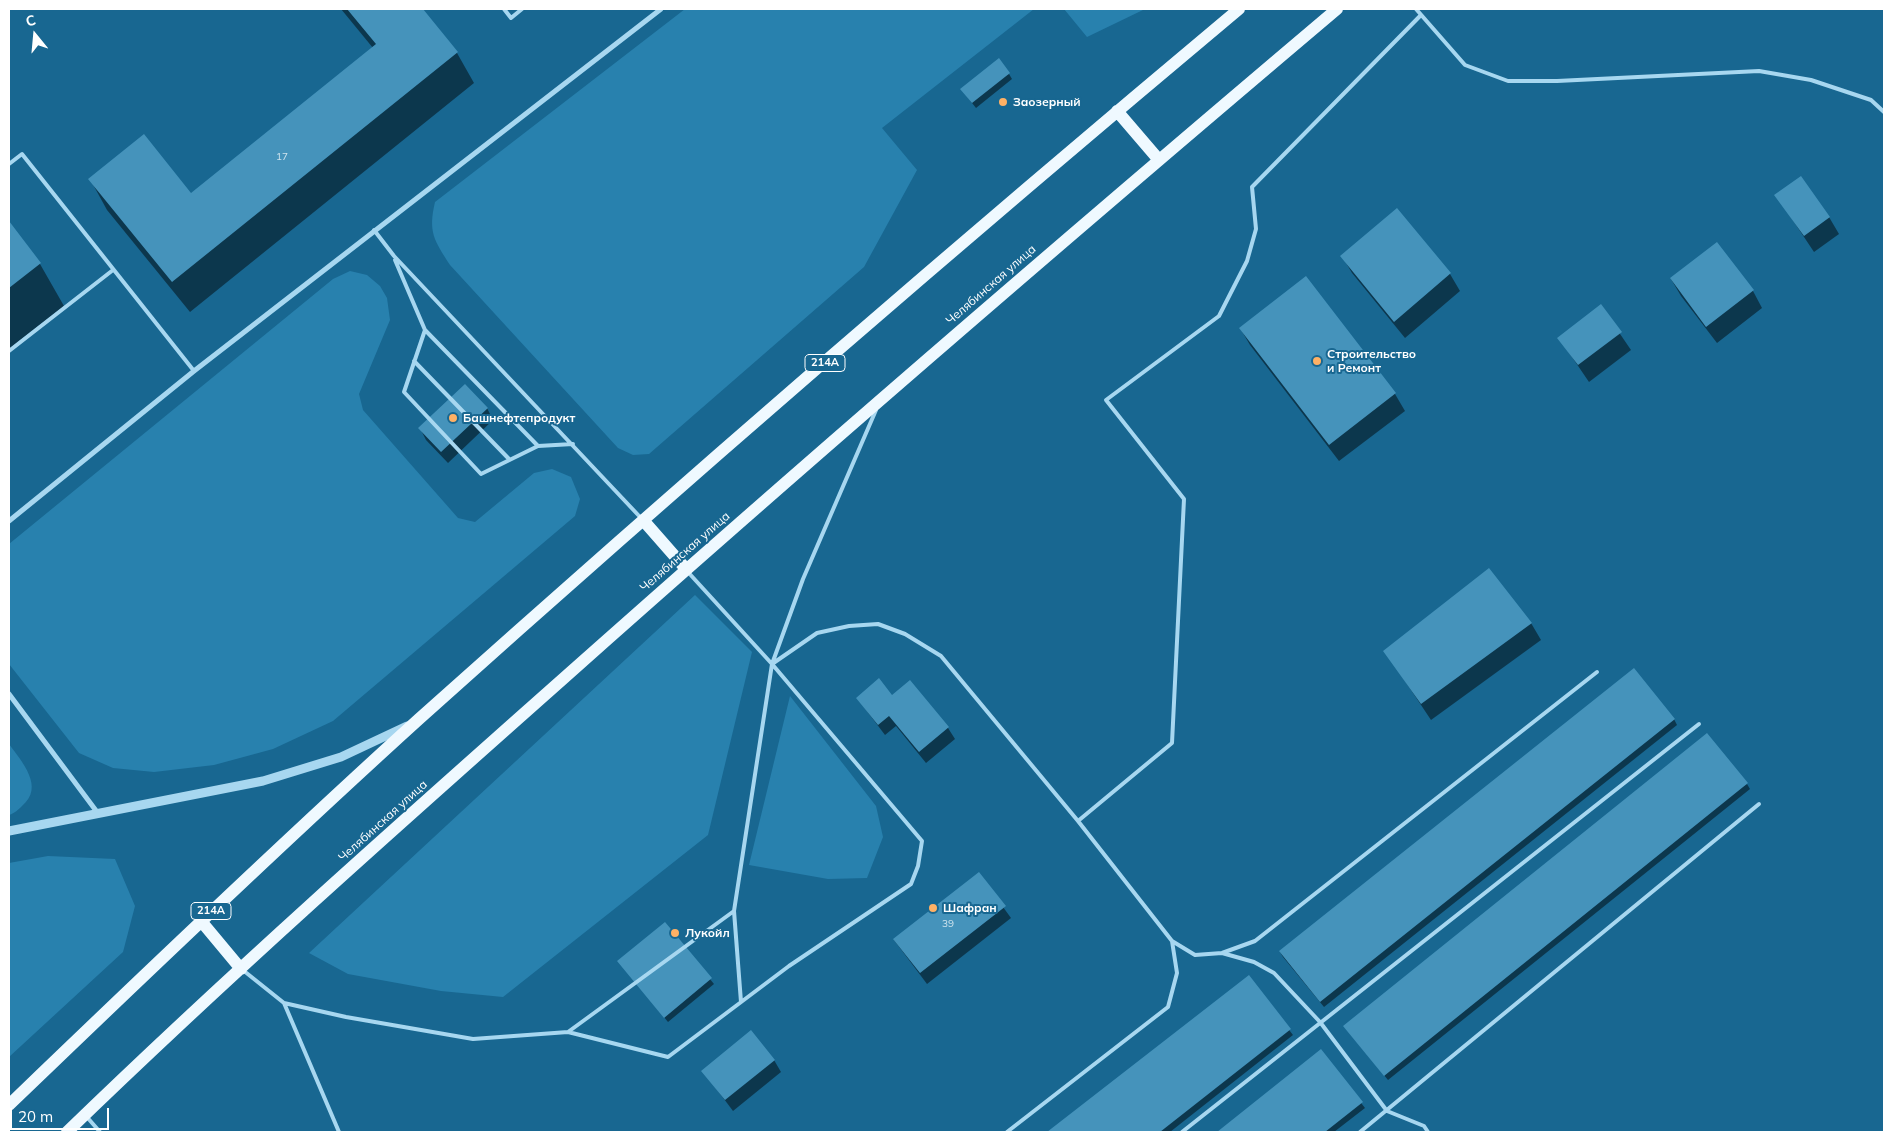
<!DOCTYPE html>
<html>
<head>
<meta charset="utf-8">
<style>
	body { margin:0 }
	#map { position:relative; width:1893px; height:1141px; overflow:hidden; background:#186791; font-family:Mulish,sans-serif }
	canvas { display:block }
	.frame { position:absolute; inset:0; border:10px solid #fff; pointer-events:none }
	.north { position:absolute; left:10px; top:10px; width:50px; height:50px; -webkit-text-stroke:4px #186791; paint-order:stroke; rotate:343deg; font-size:14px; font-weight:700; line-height:20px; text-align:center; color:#fff }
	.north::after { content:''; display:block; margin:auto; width:18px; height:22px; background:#fff; clip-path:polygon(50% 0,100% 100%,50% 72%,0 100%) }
	.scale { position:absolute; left:10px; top:1108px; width:99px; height:22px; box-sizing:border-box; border:2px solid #fff; border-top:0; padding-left:6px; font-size:15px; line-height:18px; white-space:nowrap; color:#fff; -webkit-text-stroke:4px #186791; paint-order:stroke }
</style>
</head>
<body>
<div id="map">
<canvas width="1893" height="1141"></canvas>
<div class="frame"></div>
<div class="north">С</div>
<div class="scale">20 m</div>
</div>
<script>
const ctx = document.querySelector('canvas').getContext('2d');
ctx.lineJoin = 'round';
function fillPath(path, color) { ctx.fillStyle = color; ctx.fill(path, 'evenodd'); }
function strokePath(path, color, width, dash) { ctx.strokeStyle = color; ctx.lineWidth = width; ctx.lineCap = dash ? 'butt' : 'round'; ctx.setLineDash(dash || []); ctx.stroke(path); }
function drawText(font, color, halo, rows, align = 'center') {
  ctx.font = font + ' Mulish,sans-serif'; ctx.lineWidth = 4; ctx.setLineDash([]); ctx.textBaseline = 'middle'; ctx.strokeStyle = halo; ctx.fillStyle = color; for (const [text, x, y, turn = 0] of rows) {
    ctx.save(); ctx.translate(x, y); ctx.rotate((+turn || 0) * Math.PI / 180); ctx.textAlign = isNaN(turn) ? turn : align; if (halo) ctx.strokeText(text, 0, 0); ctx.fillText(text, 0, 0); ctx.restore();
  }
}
const green = new Path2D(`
	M685 9H1034L882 128 917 170 864 267 649 454 633 455 618 448 450 265C434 240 428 232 435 202Z
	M1064 9H1145L1087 37Z
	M350 271 367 275 380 286 387 298 390 320 359 394 363 410 458 518 475 522 534 473 552 469 571 477 580 499 575 516 333 721 273 749 214 765 154 772 113 768 79 753 9 664V544L333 279Z
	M695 595 752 652 708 835 503 997 441 991 348 974 309 953Z
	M790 696 876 806 883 837 867 878 828 879 749 865Z
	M9 744C22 762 45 787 22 806 18 810 15 813 9 815Z
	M48 856 115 859 135 906 123 952 9 1057V863Z`);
const shadow = new Path2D(`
	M341 9H421L457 53 474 83 190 312 107 210 90 179 191 194 373 48Z
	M1009 74 1012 79 976 108 965 94Z
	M1776 195 1829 217 1839 234 1814 252Z
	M1397 210 1450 274 1460 291 1405 338 1352 273 1342 256Z
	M9 223 40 264 64 306 9 349Z
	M1305 278 1395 394 1405 411 1339 461 1250 345 1240 328Z
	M1671 279 1753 291 1762 308 1717 343 1681 296Z
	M1601 306 1631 350 1589 382 1559 338Z
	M487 408 493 420 448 463 426 440 420 428Z
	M1531 623 1541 640 1431 720 1385 651Z
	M910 682 948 728 955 739 926 763 896 726 885 735 857 698 892 696Z
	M1674 719 1677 725 1324 1007 1283 957 1280 952Z
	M1747 784 1750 789 1388 1080 1348 1031Z
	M979 874 1011 918 927 984 894 940Z
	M665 924 714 984 668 1022 619 962Z
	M1248 977 1293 1035 1170 1132H1049Z
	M1321 1051 1365 1108 1334 1132H1219Z
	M774 1060 781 1072 733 1111 703 1071Z`);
const building = new Path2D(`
	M347 9H423L458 52 172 282 88 179 144 134 191 193 376 44Z
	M999 58 1010 73 972 103 960 89Z
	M1801 176 1830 217 1804 236 1774 195Z
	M1397 208 1451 273 1394 322 1340 256Z
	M9 221 41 263 9 288Z
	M1717 242 1754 290 1706 327 1670 278Z
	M1306 276 1396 393 1329 445 1239 328Z
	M1601 304 1622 332 1578 365 1557 338Z
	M465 384 488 408 441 452 418 428Z
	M1489 568 1532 623 1421 704 1383 651Z
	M1634 668 1675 719 1320 1002 1279 951Z
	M879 678 892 695 910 680 949 727 919 752 889 716 878 725 856 698Z
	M1707 733 1748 783 1384 1076 1343 1026Z
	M979 872 1006 906 920 973 893 939Z
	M665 922 712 978 664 1018 617 961Z
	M1249 975 1291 1029 1160 1132H1047Z
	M751 1030 775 1060 725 1100 701 1071Z
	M1321 1049 1363 1102 1325 1132H1217Z`);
const service = new Path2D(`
	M504 9 511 18 522 9
	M1416 9 1465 65 1508 81H1557L1759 71 1811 80 1871 100 1884 112
	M9 164 22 154 194 371
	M374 230 394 256 641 518
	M395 260 425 330 538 446
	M425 330 404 392 481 474 538 446 573 444
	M9 351 113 270
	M414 361 509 459
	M772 664 817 633 849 626 878 624 905 634 941 656 1078 821 1172 941 1195 955 1222 953 1255 941 1597 672
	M1078 821 1172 743 1184 499 1106 400 1219 316 1247 261 1256 229 1252 187 1421 15
	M1222 953 1254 962 1274 973 1320 1022 1387 1111 1424 1126 1428 1132
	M244 971 284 1003 346 1017 473 1039 568 1032 668 1057 789 966 911 884 918 866 922 841 772 664 687 571
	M741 1002 734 911 772 664 803 579 876 410
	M284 1003 339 1132
	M568 1032 734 911
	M86 1116 100 1132
	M1007 1132 1168 1007 1177 973 1172 941
	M1182 1132 1699 724
	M1360 1132 1759 804`);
const minor = new Path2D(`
	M9 521 194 371 661 9
	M9 694 97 812`);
const tertiary = new Path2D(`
	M9 831 263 781 341 757 407 726`);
const primary = new Path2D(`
	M1117 111 1159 160
	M643 520 686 569
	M201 921 241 969
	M9 1105C144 975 280 845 419 719 688 478 962 241 1239 9
	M67 1132C228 976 396 827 564 678 819 451 1077 229 1337 9`);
const markers = [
	[1003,102,5,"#ffb165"],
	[1317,361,5,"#ffb165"],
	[453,418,5,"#ffb165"],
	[933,908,5,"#ffb165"],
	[675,933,5,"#ffb165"]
];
const numberNames = [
	["17",282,157],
	["39",948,924]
];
const shields = [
	[825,363,40],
	[211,911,40]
];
const shieldNames = [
	["214А",825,363],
	["214А",211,911]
];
const poiNames = [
	["Заозерный",1013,102],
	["Строительство",1327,354],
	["и Ремонт",1327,368],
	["Башнефтепродукт",463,418],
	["Шафран",943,908],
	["Лукойл",685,933]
];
const streetNames = [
	["Челябинская улица",991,285,-41],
	["Челябинская улица",685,552,-41],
	["Челябинская улица",383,821,-42]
];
fillPath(green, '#2881ae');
fillPath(shadow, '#0007');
fillPath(building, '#4593bb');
strokePath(service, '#a7d7f0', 4);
strokePath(minor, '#a7d7f0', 5);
strokePath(tertiary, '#a7d7f0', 9);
strokePath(primary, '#eff9ff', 12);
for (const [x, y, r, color] of markers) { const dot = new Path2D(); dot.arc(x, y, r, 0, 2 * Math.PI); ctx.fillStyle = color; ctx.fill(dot); strokePath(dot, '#186791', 2); }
drawText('10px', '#d0e4ee', null, numberNames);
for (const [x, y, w] of shields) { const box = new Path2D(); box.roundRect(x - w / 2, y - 8.5, w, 17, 4); ctx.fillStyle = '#186791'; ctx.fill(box); strokePath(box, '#fff', 1); }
drawText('bold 11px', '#fff', null, shieldNames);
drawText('bold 12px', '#fff', '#186791', poiNames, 'left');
drawText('12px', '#fff', '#186791', streetNames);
</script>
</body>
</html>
